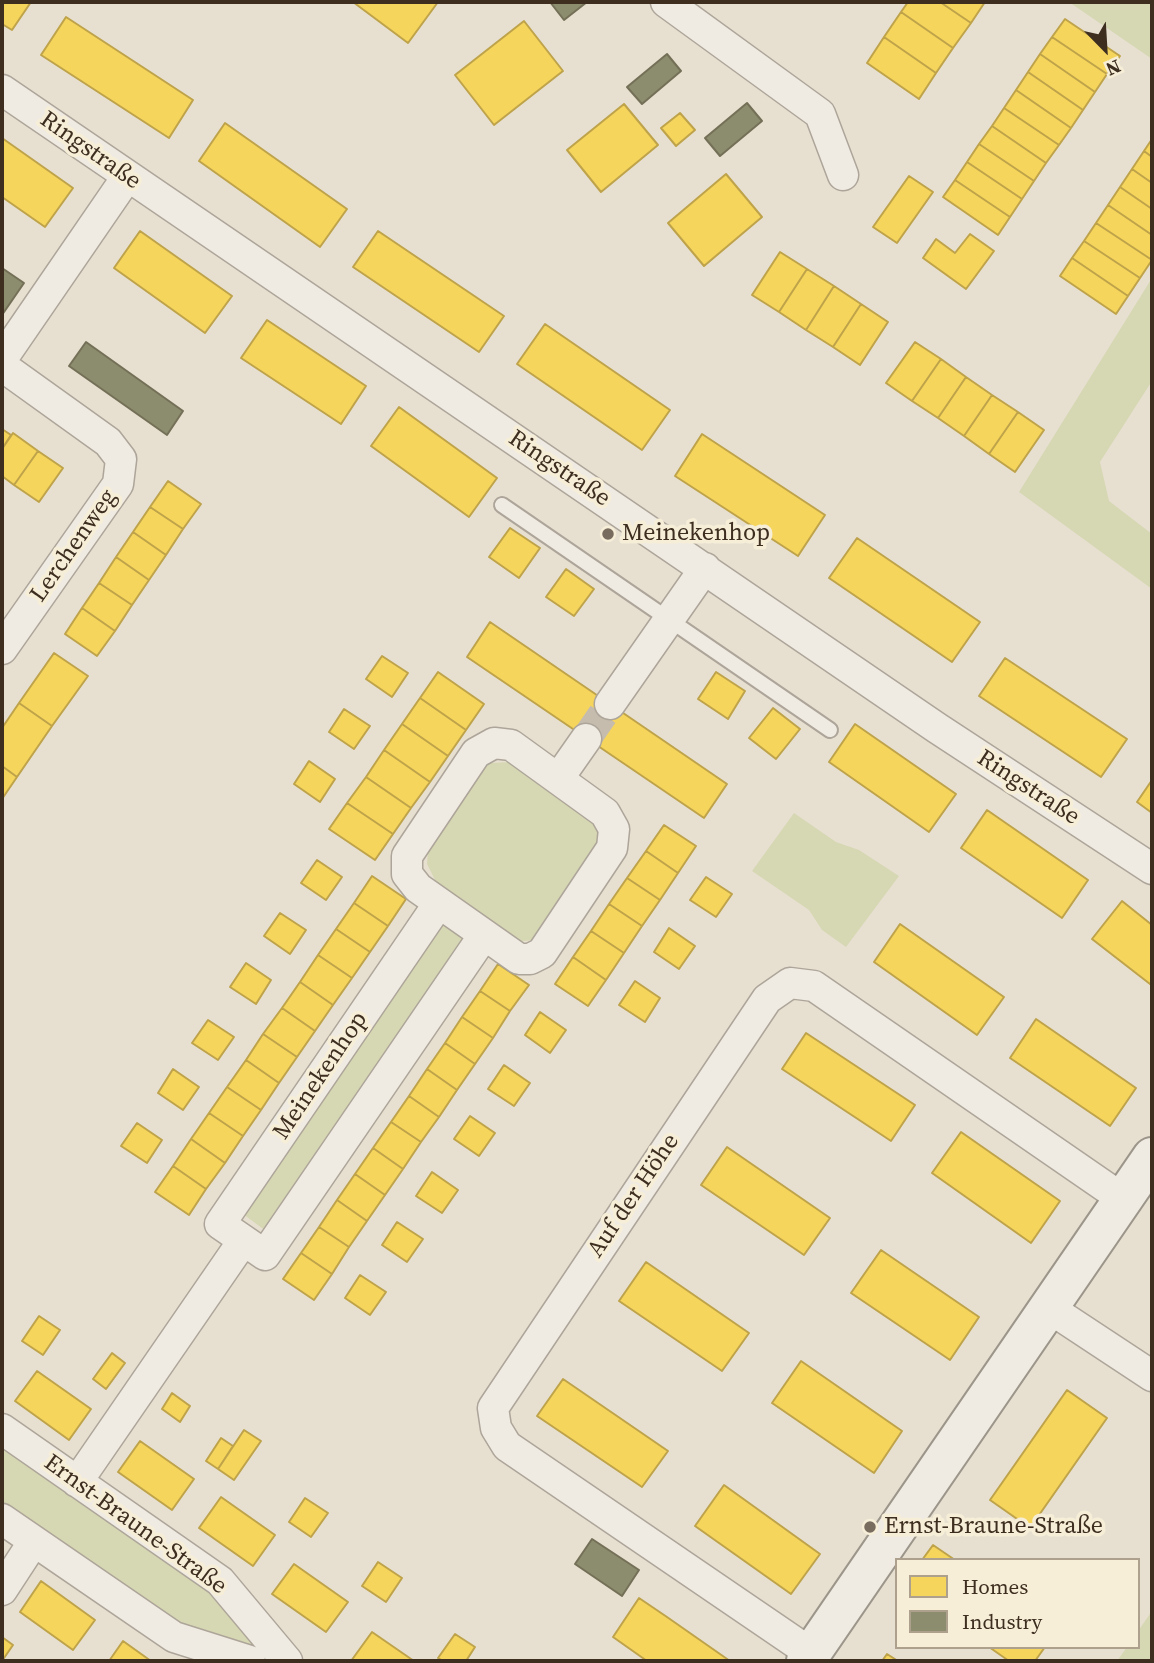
<!DOCTYPE html>
<html>
<head>
<meta charset="utf-8">
<style>
	body { margin:0 }
	#map { position:relative; width:1154px; height:1663px; overflow:hidden; background:#e7e0d1; font-family:"Source Serif 4",serif }
	canvas { display:block }
	.frame { position:absolute; inset:0; border:4px solid #3d2e20; pointer-events:none }
	.legend { position:absolute; left:895px; top:1558px; width:245px; height:91px; box-sizing:border-box; background:#f7eed8; border:2px solid #ada18e; margin:0; padding:9px 12px; list-style:none; font-size:21px; color:#3d2e20 }
	.legend li { display:flex; align-items:center; gap:14px; height:35px }
	.legend b { width:35px; border:2px solid #ada18e }
	.north { position:absolute; left:1070px; top:14px; width:70px; height:70px; -webkit-text-stroke:5px #f7eed8; paint-order:stroke; rotate:156deg; font-size:19px; font-weight:700; line-height:28px; text-align:center; color:#3d2e20 }
	.north::after { content:''; display:block; margin:auto; width:24px; height:32px; background:#3d2e20; clip-path:polygon(50% 0,100% 100%,50% 72%,0 100%) }
</style>
</head>
<body>
<div id="map">
<canvas width="1154" height="1663"></canvas>
<div class="frame"></div>
<ul class="legend">
<li><b style="height:19px;background:#f6d55c"></b>Homes</li>
<li><b style="height:19px;background:#8c8c6e"></b>Industry</li>
</ul>
<div class="north">N</div>
</div>
<script>
const ctx = document.querySelector('canvas').getContext('2d');
ctx.lineJoin = 'round';
function fillPath(path, color) { ctx.fillStyle = color; ctx.fill(path, 'evenodd'); }
function strokePath(path, color, width, dash) { ctx.strokeStyle = color; ctx.lineWidth = width; ctx.lineCap = dash ? 'butt' : 'round'; ctx.setLineDash(dash || []); ctx.stroke(path); }
function drawText(font, color, halo, rows, align = 'center') {
  ctx.font = font + ' "Source Serif 4",serif'; ctx.lineWidth = 7; ctx.setLineDash([]); ctx.textBaseline = 'middle'; ctx.strokeStyle = halo; ctx.fillStyle = color; for (const [text, x, y, turn = 0] of rows) {
    ctx.save(); ctx.translate(x, y); ctx.rotate((+turn || 0) * Math.PI / 180); ctx.textAlign = isNaN(turn) ? turn : align; if (halo) ctx.strokeText(text, 0, 0); ctx.fillText(text, 0, 0); ctx.restore();
  }
}
const green = new Path2D(`
	M1069 2H1152V59Z
	M1152 278V381L1100 462 1109 501 1152 534V589L1019 492Z
	M511 762 590 819 600 835 599 854 533 940 516 942 438 886 427 864 429 840 473 775 491 763Z
	M794 813 836 842 859 850 899 876 846 947 822 930 809 910 752 871Z
	M441 916 474 939 270 1234 239 1211Z
	M2 1442 213 1588 276 1661 173 1626 2 1508Z
	M1152 1611V1661H1117L1127 1647H1138V1631Z`);
const homes = new Path2D(`
	M2 2H31L12 30 2 24Z
	M353 2H438L408 43Z
	M908 2H940L971 23 953 48 901 12Z
	M940 2H985L971 23Z
	M901 12 953 48 936 73 884 37Z
	M66 17 193 100 169 138 41 55Z
	M1065 19 1120 56 1107 74 1052 37Z
	M524 21 563 71 494 125 455 75Z
	M884 37 936 73 919 99 867 63Z
	M1052 37 1107 74 1095 92 1040 54Z
	M1040 54 1095 92 1083 110 1028 72Z
	M1028 72 1083 110 1071 128 1016 90Z
	M1016 90 1071 128 1059 145 1004 108Z
	M624 104 658 145 601 192 567 150Z
	M1004 108 1059 145 1046 163 992 126Z
	M680 113 695 130 676 146 661 128Z
	M225 123 347 209 320 247 199 161Z
	M992 126 1046 163 1034 181 979 144Z
	M2 138 73 188 45 227 2 197Z
	M1152 139V157L1144 151Z
	M979 144 1034 181 1022 199 967 162Z
	M1144 151 1152 157V183L1132 169Z
	M967 162 1022 199 1010 217 955 180Z
	M1132 169 1152 183V209L1120 187Z
	M726 174 762 217 704 266 668 223Z
	M909 176 933 192 897 243 873 227Z
	M955 180 1010 217 998 235 943 197Z
	M1120 187 1152 209V235L1108 205Z
	M1108 205 1152 235V260L1096 223Z
	M1096 223 1152 260 1140 278 1084 241Z
	M140 231 232 296 205 333 114 268Z
	M378 231 504 316 479 352 353 267Z
	M970 234 994 251 966 289 923 258 936 239 955 253Z
	M1084 241 1140 278 1128 296 1072 258Z
	M780 252 807 269 779 312 752 295Z
	M1072 258 1128 296 1116 314 1060 276Z
	M807 269 834 286 806 330 779 312Z
	M834 286 861 304 833 347 806 330Z
	M861 304 888 322 860 365 833 347Z
	M267 320 366 386 341 424 241 358Z
	M545 324 670 410 642 450 517 364Z
	M915 342 941 359 912 401 886 383Z
	M941 359 966 377 938 418 912 401Z
	M966 377 992 395 964 436 938 418Z
	M992 395 1018 412 989 454 964 436Z
	M399 407 497 478 469 517 371 446Z
	M1018 412 1044 430 1015 472 989 454Z
	M2 429 11 435 2 449Z
	M13 433 38 451 14 485 2 476V449Z
	M702 434 825 515 798 556 675 476Z
	M38 451 63 468 39 502 14 485Z
	M168 481 201 504 183 529 150 507Z
	M150 507 183 529 166 555 133 532Z
	M510 528 540 548 519 578 489 557Z
	M133 532 166 555 149 580 116 557Z
	M857 538 980 622 952 662 829 578Z
	M116 557 149 580 132 605 99 583Z
	M566 569 594 589 574 616 546 597Z
	M99 583 132 605 115 631 82 608Z
	M82 608 115 631 97 656 65 634Z
	M490 622 727 784 704 818 467 657Z
	M54 653 88 676 52 726 19 703Z
	M382 656 408 673 392 697 366 679Z
	M1005 658 1127 739 1101 777 979 696Z
	M438 672 484 704 466 730 420 698Z
	M716 672 745 691 728 719 698 699Z
	M420 698 466 730 448 756 402 724Z
	M19 703 52 726 17 777 2 766V728Z
	M773 708 800 729 776 759 749 738Z
	M344 709 370 726 354 749 329 732Z
	M402 724 448 756 430 782 384 750Z
	M855 724 956 794 929 832 829 762Z
	M384 750 430 782 411 808 366 777Z
	M309 761 335 779 320 802 294 784Z
	M2 766 17 777 2 799Z
	M366 777 411 808 393 834 347 803Z
	M1152 780V813L1137 802Z
	M347 803 393 834 375 860 329 829Z
	M987 810 1088 880 1062 918 961 848Z
	M664 825 696 846 678 873 646 851Z
	M646 851 678 873 660 900 627 878Z
	M317 860 342 877 326 900 301 883Z
	M372 876 406 899 388 926 354 903Z
	M706 877 732 894 716 917 690 900Z
	M627 878 660 900 642 926 609 904Z
	M1122 901 1152 925V981L1150 984 1092 939Z
	M354 903 388 926 370 952 336 929Z
	M609 904 642 926 624 953 591 931Z
	M280 913 306 930 290 954 264 936Z
	M900 924 1004 997 977 1035 874 962Z
	M669 928 695 946 679 969 654 952Z
	M336 929 370 952 352 978 318 955Z
	M591 931 624 953 606 980 573 957Z
	M318 955 352 978 333 1005 300 982Z
	M573 957 606 980 588 1006 555 984Z
	M246 963 271 980 256 1004 230 987Z
	M498 964 529 985 510 1011 480 991Z
	M635 981 660 998 645 1022 619 1005Z
	M300 982 333 1005 315 1031 282 1008Z
	M480 991 510 1011 493 1038 462 1017Z
	M282 1008 315 1031 297 1057 263 1034Z
	M540 1012 566 1030 550 1053 525 1035Z
	M462 1017 493 1038 475 1064 445 1043Z
	M1036 1019 1136 1088 1110 1126 1010 1058Z
	M208 1020 234 1037 218 1060 192 1043Z
	M806 1033 915 1105 891 1141 782 1069Z
	M263 1034 297 1057 279 1083 246 1060Z
	M445 1043 475 1064 457 1090 427 1069Z
	M246 1060 279 1083 261 1110 227 1087Z
	M504 1065 530 1083 514 1106 488 1089Z
	M173 1069 199 1087 183 1110 158 1093Z
	M427 1069 457 1090 439 1117 409 1096Z
	M227 1087 261 1110 243 1136 209 1113Z
	M409 1096 439 1117 421 1142 391 1122Z
	M209 1113 243 1136 225 1163 191 1139Z
	M470 1116 495 1133 479 1156 454 1139Z
	M391 1122 421 1142 403 1169 373 1148Z
	M137 1123 162 1140 147 1163 121 1146Z
	M961 1132 1060 1201 1031 1243 932 1173Z
	M191 1139 225 1163 206 1189 173 1166Z
	M727 1147 830 1218 804 1255 701 1185Z
	M373 1148 403 1169 385 1195 355 1174Z
	M173 1166 206 1189 189 1215 155 1192Z
	M432 1172 458 1190 442 1213 416 1196Z
	M355 1174 385 1195 367 1221 337 1200Z
	M337 1200 367 1221 349 1247 319 1227Z
	M397 1222 423 1239 407 1262 382 1245Z
	M319 1227 349 1247 332 1274 301 1253Z
	M881 1250 979 1317 950 1360 851 1293Z
	M301 1253 332 1274 314 1300 283 1279Z
	M646 1262 749 1333 722 1371 619 1301Z
	M360 1275 386 1292 370 1315 345 1298Z
	M39 1316 60 1330 43 1355 22 1341Z
	M112 1353 125 1363 106 1389 93 1379Z
	M801 1361 902 1431 874 1473 772 1403Z
	M37 1371 91 1409 69 1440 15 1401Z
	M563 1379 668 1451 642 1487 537 1416Z
	M1067 1390 1107 1418 1030 1528 990 1500Z
	M172 1393 190 1406 180 1422 162 1409Z
	M244 1430 261 1441 234 1480 218 1469Z
	M221 1438 233 1446 218 1469 206 1461Z
	M140 1441 194 1479 172 1510 118 1472Z
	M724 1485 820 1554 791 1594 695 1526Z
	M221 1497 275 1535 253 1566 199 1528Z
	M305 1498 328 1513 311 1537 289 1522Z
	M933 1545 955 1560H922Z
	M378 1562 402 1578 386 1602 362 1586Z
	M294 1564 348 1602 326 1632 272 1594Z
	M41 1581 95 1620 73 1650 20 1612Z
	M639 1598 667 1617 730 1661H647L613 1637Z
	M372 1632 414 1661H351Z
	M455 1634 475 1647 466 1661H443L438 1658Z
	M2 1637 13 1645 2 1661Z
	M123 1641 151 1661H109Z
	M989 1647H1045L1035 1661H1009Z
	M887 1654 898 1661H882Z`);
const industry = new Path2D(`
	M550 2H587L564 20Z
	M667 54 681 71 642 104 627 87Z
	M747 103 762 121 720 156 705 138Z
	M2 268 24 283 2 315Z
	M86 342 183 411 167 435 69 366Z
	M592 1539 639 1570 622 1596 575 1564Z`);
const streetTunnel = new Path2D(`
	M586 739 610 704`);
const lane = new Path2D(`
	M502 505 830 730`);
const street = new Path2D(`
	M666 2 820 114 843 175
	M2 90 937 728 1152 869
	M2 359 127 177
	M2 366 108 442 121 459 118 484 2 649
	M610 704 705 568
	M494 743 511 745 605 813 614 829 612 848 542 953 530 959H519L418 888 407 874V856L476 753Z
	M558 779 586 739
	M439 903 220 1224 265 1255 484 935
	M1049 1308 1152 1376
	M2 1429 220 1581 287 1661
	M77 1482 243 1241
	M2 1519 174 1637 250 1661
	M2 1590 34 1541
	M812 1654 507 1446 496 1428 493 1408 767 999 790 983 814 986 1123 1199`);
const secondary = new Path2D(`
	M806 1661 1152 1157`);
const markers = [
	[608,534,7,"#786c5e"],
	[870,1527,7,"#786c5e"]
];
const streetNames = [
	["Ringstraße",90,151,35],
	["Ringstraße",559,469,34],
	["Lerchenweg",74,546,-55],
	["Ringstraße",1028,788,33],
	["Meinekenhop",321,1076,-56],
	["Auf der Höhe",634,1196,-56],
	["Ernst-Braune-Straße",135,1525,36]
];
const poiNames = [
	["Meinekenhop",622,534],
	["Ernst-Braune-Straße",884,1527]
];
fillPath(green, '#d6d7b3');
fillPath(homes, '#f6d55c');
strokePath(homes, '#bea34a', 2);
fillPath(industry, '#8c8c6e');
strokePath(industry, '#747057', 2);
strokePath(streetTunnel, '#c5bcae', 30, [30, 15]);
strokePath(lane, '#ada599', 18);
strokePath(street, '#ada599', 33);
strokePath(secondary, '#9c958a', 42);
strokePath(lane, '#efebe3', 14);
strokePath(street, '#efebe3', 30);
strokePath(secondary, '#efebe3', 38);
for (const [x, y, r, color] of markers) { const dot = new Path2D(); dot.arc(x, y, r, 0, 2 * Math.PI); ctx.fillStyle = color; ctx.fill(dot); strokePath(dot, '#f7eed8', 2.5); }
drawText('24px', '#3d2e20', '#f7eed8', streetNames);
drawText('24px', '#3d2e20', '#f7eed8', poiNames, 'left');
</script>
</body>
</html>
